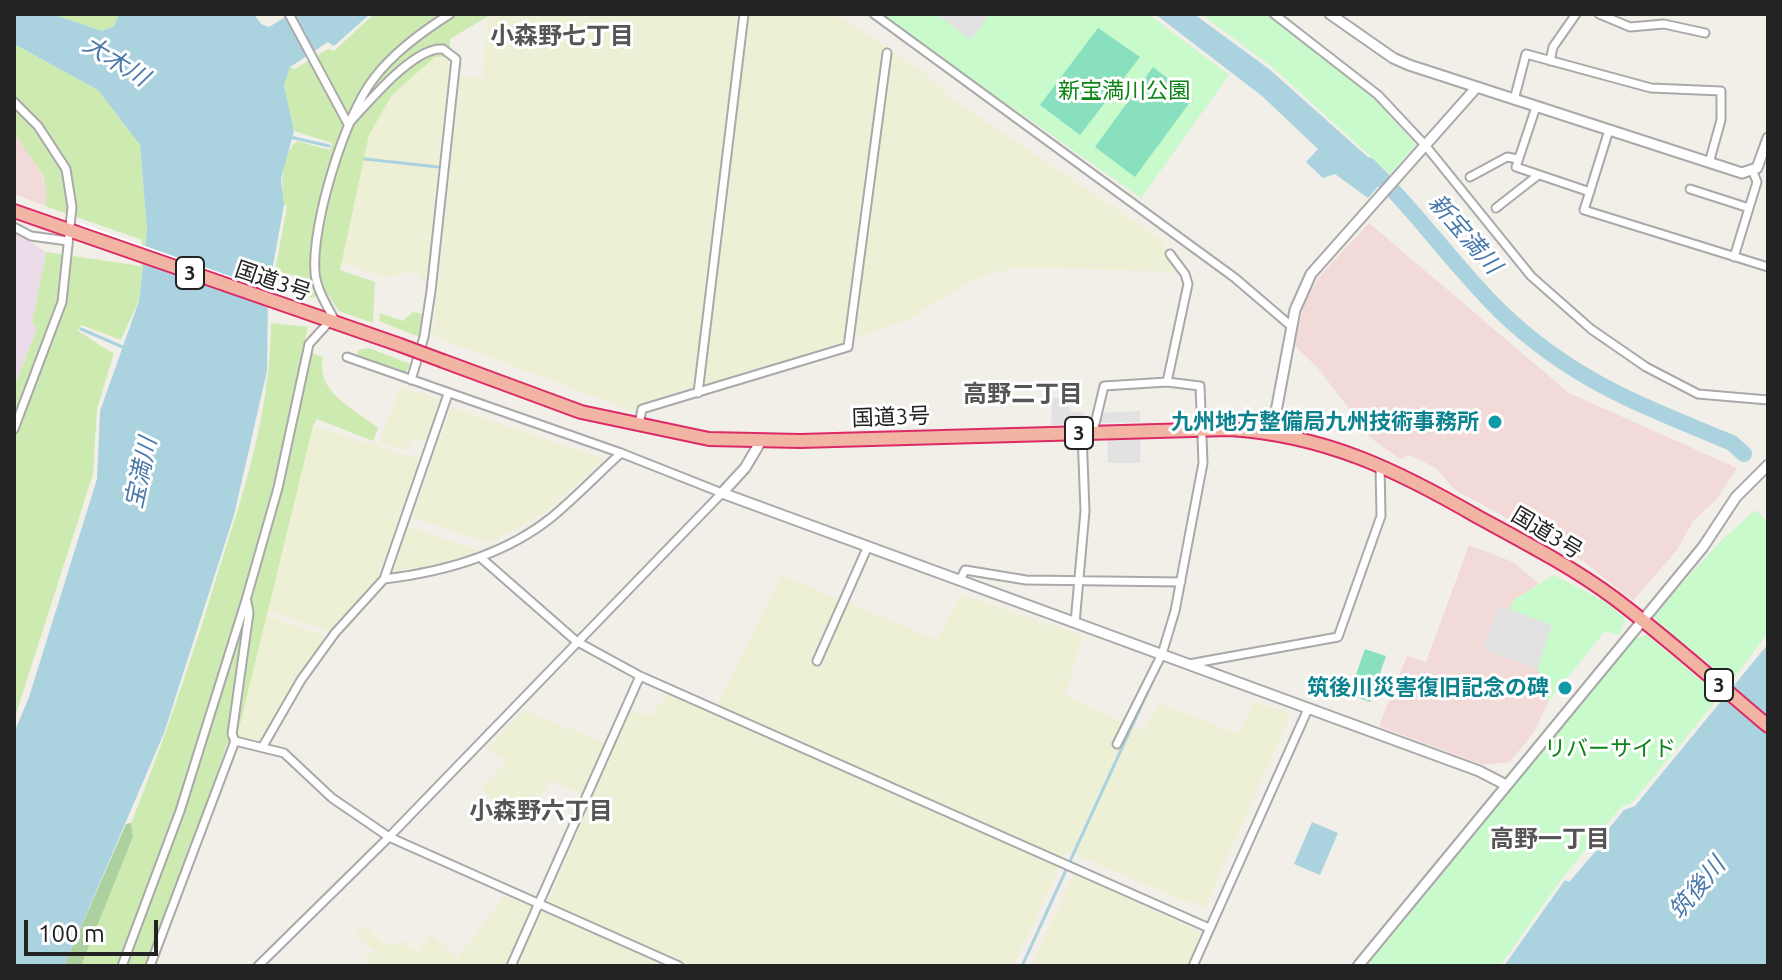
<!DOCTYPE html>
<html>
<head>
<meta charset="utf-8">
<style>
	body { margin:0 }
	#map { position:relative; width:1782px; height:980px; overflow:hidden; background:#f2efe9; font-family:Ubuntu,sans-serif }
	canvas { display:block }
	.frame { position:absolute; inset:0; border:16px solid #222; pointer-events:none }
	.scale { position:absolute; left:24px; top:920px; width:134px; height:36px; box-sizing:border-box; border:4px solid #222; border-top:0; padding-left:10px; font-size:24px; line-height:28px; white-space:nowrap; color:#222; -webkit-text-stroke:6px #fff; paint-order:stroke }
</style>
</head>
<body>
<div id="map">
<canvas width="1782" height="980"></canvas>
<div class="frame"></div>
<div class="scale">100 m</div>
</div>
<script>
const ctx = document.querySelector('canvas').getContext('2d');
ctx.lineJoin = 'round';
function fillPath(path, color) { ctx.fillStyle = color; ctx.fill(path, 'evenodd'); }
function strokePath(path, color, width, dash) { ctx.strokeStyle = color; ctx.lineWidth = width; ctx.lineCap = dash ? 'butt' : 'round'; ctx.setLineDash(dash || []); ctx.stroke(path); }
function drawText(font, color, halo, rows, align = 'center') {
  ctx.font = font + ' Ubuntu,"Noto Sans JP",sans-serif'; ctx.lineWidth = 6; ctx.setLineDash([]); ctx.textBaseline = 'middle'; ctx.strokeStyle = halo; ctx.fillStyle = color; for (const [text, x, y, turn = 0] of rows) {
    ctx.save(); ctx.translate(x, y); ctx.rotate((+turn || 0) * Math.PI / 180); ctx.textAlign = isNaN(turn) ? turn : align; if (halo) ctx.strokeText(text, 0, 0); ctx.fillText(text, 0, 0); ctx.restore();
  }
}
const commercial = new Path2D(`
	M14 128 36 162 48 192 45 206 14 194Z
	M1369 223 1569 393 1737 468 1716 500 1693 521 1677 550 1633 601 1583 561 1454 489 1436 468 1409 455 1400 459 1372 439 1317 367 1294 345 1305 302 1318 278Z
	M1469 545 1513 562 1539 584 1515 599 1552 625 1537 668 1546 677 1543 696 1549 701 1534 732 1510 762 1483 765 1379 726 1407 656 1426 662Z`);
const industrial = new Path2D(`
	M14 232 46 252 32 323 37 329 14 387Z`);
const farmland = new Path2D(`
	M492 14H838L927 75 953 99 1160 239 1179 272 1016 267 973 280 911 318 842 343 632 411 433 336 460 76 482 78 488 16Z
	M435 56 450 57 426 284 414 271 388 278 340 263 369 135 392 95Z
	M400 387 442 400 426 442 414 438 407 450 379 443Z
	M451 407 604 459 547 511 491 543 412 517Z
	M313 426 419 459 377 579 330 632 267 611Z
	M408 527 480 551 437 564 393 571Z
	M781 575 936 639 962 595 1083 636 1065 695 1141 731 1160 703 1239 734 1254 701 1291 714 1204 909 1066 851 1014 966H368L363 958 375 952 355 934 364 924 385 946 404 941 417 952 431 934 457 958 505 896 544 912 592 798 552 781 517 825 481 789 506 762 487 749 523 710 613 746 630 711 651 716 668 692 713 713Z
	M266 616 328 637 304 668 264 740 237 737Z
	M1074 873 1202 933 1187 966H1031Z`);
const grass = new Path2D(`
	M52 14H119L114 26 102 31Z
	M374 14H492L450 39V57H435L392 95 369 135 340 270 375 282 373 323 339 311 326 292 312 298 299 293 297 276 275 271 287 206 284 205C282 184 279 157 297 141L330 150 332 143 294 131 284 85 290 67 295 69 328 49 334 51Z
	M14 44 98 90 140 145 147 230 139 300 121 340 81 325 78 331C91 338 100 347 114 353L97 409 93 474 14 720V387L37 329 32 323 46 252 141 266 142 240 45 206C54 168 20 156 14 126 9 101 14 70 14 44Z
	M413 312 422 314 419 337 379 321 380 313 403 321Z
	M271 323 308 327 303 350 323 357C315 392 353 408 378 428L373 441 317 419 313 426 237 737 227 744 182 881 146 966H81L133 837 131 823C163 744 190 664 215 582 243 494 270 416 271 323Z
	M369 348 410 364 405 375 357 356 358 350Z`);
const forest = new Path2D(`
	M131 823 133 837 81 966H64L126 824Z`);
const park = new Path2D(`
	M879 14H1148L1229 75 1141 198Z
	M1201 14H1268L1375 99 1416 145 1390 174 1271 66Z
	M1755 510 1768 521V633L1731 682 1657 622 1654 614 1720 542Z
	M1554 575 1604 601 1625 618 1619 635 1605 631 1549 701 1543 696 1546 677 1537 669 1552 625 1508 609 1515 599Z
	M1647 635 1720 696 1632 803 1621 807 1560 881 1500 966H1367L1634 639Z`);
const pitch = new Path2D(`
	M1098 28 1140 57 1080 135 1040 105Z
	M1153 67 1193 98 1135 177 1095 147Z
	M1365 649 1386 656 1370 702 1349 694Z`);
const parking = new Path2D(`
	M936 14H990L971 40Z
	M1052 397 1069 398V411L1084 413 1085 424 1051 425Z
	M1140 411V422L1098 423V413Z
	M1141 438 1140 463H1108L1107 439Z
	M1499 606 1552 625 1537 669 1483 649Z`);
const water = new Path2D(`
	M14 14H52L102 31 114 26 119 14H254L261 24 269 27 290 14H370L334 46 328 42 290 67 284 85 294 131 281 178 284 205 268 293 267 371 234 515 164 733 64 966H14V733L29 697 97 479 100 411 139 301 147 230 140 145 98 90 14 44Z
	M1155 14H1194L1269 69 1388 175 1368 198 1335 174 1323 178 1306 162 1318 149 1262 96Z
	M1768 644V966H1504L1565 880 1569 882 1608 837 1606 832 1624 810 1635 806Z
	M1312 822 1338 833 1320 875 1294 864Z`);
const pier = new Path2D(`
	M80 223 306 303 300 318 75 239Z`);
const stream = new Path2D(`
	M290 137 329 146
	M365 159 438 167
	M81 329 125 348
	M1022 966 1160 665`);
const river = new Path2D(`
	M1368 165C1416 210 1453 265 1500 311 1571 380 1643 406 1732 443L1744 454`);
const minor = new Path2D(`
	M289 14 348 124C368 103 414 46 443 49L456 59 431 291 424 337 411 380
	M874 14 1235 278 1291 326
	M1274 14 1378 95 1425 145 1531 276 1591 329 1646 367 1698 394 1768 400
	M1599 14 1630 27 1664 24 1705 33
	M1550 61 1553 47 1576 14
	M1514 100 1526 54 1651 88 1721 91V120L1709 163
	M14 102 38 126 66 169 72 207 62 302 14 429
	M1536 107 1516 167 1590 192
	M1609 130 1584 210 1768 267
	M1470 177 1507 157 1518 159
	M1690 189 1749 208
	M1496 208 1537 176
	M14 227 31 236 68 241
	M1734 257 1757 182 1753 172
	M336 323C328 307 317 291 315 273 311 225 345 114 375 77 395 51 423 31 450 14
	M698 393 744 14
	M639 424 642 409 848 347 887 53
	M1093 432 1104 386 1167 382
	M480 557 576 641 640 676 1209 928
	M384 579C443 572 505 555 552 517 576 497 598 474 621 453
	M960 580 965 570 1026 580 1181 582
	M247 602 249 613 232 734 235 741 284 753 332 798 389 837 679 966
	M1075 623 1085 511 1082 433
	M817 661 868 546
	M1189 664 1338 637 1381 516 1380 466
	M1117 744 1162 654 1175 611 1203 463 1200 386 1167 382 1188 284 1185 274 1170 254
	M263 746 301 680 335 633 384 579 448 394
	M122 966 180 811 246 600 278 488 309 344 329 322
	M150 966 235 741
	M258 966 389 837 722 493 621 453 347 357
	M511 966 640 676
	M1193 966 1308 709`);
const tertiary = new Path2D(`
	M1330 14 1393 58 1409 65 1742 173 1757 168 1768 138
	M1272 433 1295 310 1311 274 1476 88
	M761 441 745 468 722 493 1479 771 1506 785
	M1358 966 1703 547 1736 497 1768 465`);
const trunk = new Path2D(`
	M14 211 400 345
	M443 361 581 412 709 439 800 441 1229 429C1325 435 1397 470 1478 517 1524 542 1572 567 1614 598 1667 638 1717 683 1768 726`);
const trunkBridge = new Path2D(`
	M400 345 443 361`);
const markers = [
	[1495,422,8,"#0f9aa8"],
	[1565,688,8,"#0f9aa8"]
];
const shields = [
	[190,273,28],
	[1079,433,28],
	[1719,685,28]
];
const shieldNames = [
	["3",190,273],
	["3",1079,433],
	["3",1719,685]
];
const parkNames = [
	["新宝満川公園",1124,91],
	["リバーサイド",1610,749]
];
const streetNames = [
	["国道3号",273,281,19],
	["国道3号",891,417,-2],
	["国道3号",1547,533,31]
];
const cultureNames = [
	["九州地方整備局九州技術事務所",1479,422],
	["筑後川災害復旧記念の碑",1549,688]
];
const neighbourhoodNames = [
	["小森野七丁目",562,36],
	["高野二丁目",1023,394],
	["小森野六丁目",541,811],
	["高野一丁目",1550,839]
];
const waterNames = [
	["大木川",116,61,32],
	["新宝満川",1465,234,49],
	["宝満川",141,473,-78],
	["筑後川",1697,888,-50]
];
fillPath(commercial, '#f2dad9');
fillPath(industrial, '#ebdbe8');
fillPath(farmland, '#eef0d5');
fillPath(grass, '#cdebb0');
fillPath(forest, '#add19e');
fillPath(park, '#c8facc');
fillPath(pitch, '#88e0be');
fillPath(parking, '#e2e2e2');
fillPath(water, '#aad3df');
fillPath(pier, '#fff');
strokePath(stream, '#aad3df', 3);
strokePath(river, '#aad3df', 16);
strokePath(minor, '#a9a9a9', 11);
strokePath(tertiary, '#a9a9a9', 13);
strokePath(trunk, '#dc2a67', 16);
strokePath(minor, '#fff', 7);
strokePath(tertiary, '#fff', 9);
strokePath(trunk, '#f2b4a3', 12);
strokePath(trunkBridge, '#dc2a67', 16, []);
strokePath(trunkBridge, '#f2b4a3', 12);
for (const [x, y, r, color] of markers) { const dot = new Path2D(); dot.arc(x, y, r, 0, 2 * Math.PI); ctx.fillStyle = color; ctx.fill(dot); strokePath(dot, '#fff', 3); }
for (const [x, y, w] of shields) { const box = new Path2D(); box.roundRect(x - w / 2, y - 16, w, 32, 6); ctx.fillStyle = '#fff'; ctx.fill(box); strokePath(box, '#222', 2); }
drawText('bold 20px', '#222', null, shieldNames);
drawText('22px', '#0c8416', '#fff', parkNames);
drawText('22px', '#222', '#fff', streetNames);
drawText('bold 22px', '#0d838f', '#fff', cultureNames, 'right');
drawText('bold 24px', '#555', '#fff', neighbourhoodNames);
drawText('italic 24px', '#4a7aab', '#fff', waterNames);
</script>
</body>
</html>
